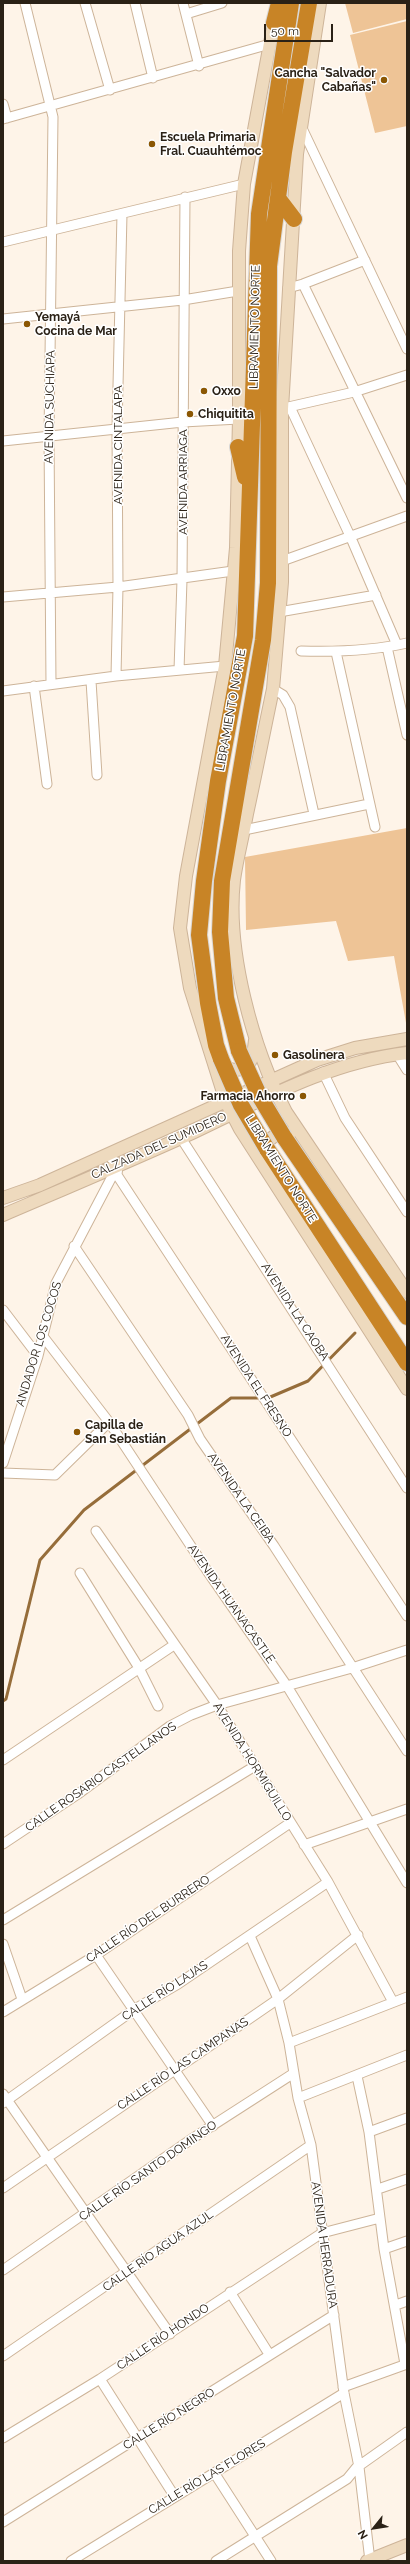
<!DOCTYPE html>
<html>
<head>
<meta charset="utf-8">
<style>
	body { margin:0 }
	#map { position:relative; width:410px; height:2564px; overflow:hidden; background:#fef4e8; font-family:Raleway,sans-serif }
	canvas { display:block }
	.frame { position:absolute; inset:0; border:4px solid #2a2116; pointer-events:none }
	.north { position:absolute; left:354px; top:2508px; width:40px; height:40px; -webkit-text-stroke:3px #fff; paint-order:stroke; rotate:240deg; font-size:11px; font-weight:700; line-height:16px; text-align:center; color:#2a2116 }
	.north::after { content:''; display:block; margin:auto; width:14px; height:18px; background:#2a2116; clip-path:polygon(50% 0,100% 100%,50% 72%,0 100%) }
	.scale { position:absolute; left:264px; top:24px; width:69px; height:18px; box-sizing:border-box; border:2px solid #2a2116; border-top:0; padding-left:5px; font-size:12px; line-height:14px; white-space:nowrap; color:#2a2116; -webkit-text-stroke:3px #fff; paint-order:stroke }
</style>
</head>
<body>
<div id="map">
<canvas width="410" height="2564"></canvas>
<div class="frame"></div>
<div class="north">N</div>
<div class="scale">50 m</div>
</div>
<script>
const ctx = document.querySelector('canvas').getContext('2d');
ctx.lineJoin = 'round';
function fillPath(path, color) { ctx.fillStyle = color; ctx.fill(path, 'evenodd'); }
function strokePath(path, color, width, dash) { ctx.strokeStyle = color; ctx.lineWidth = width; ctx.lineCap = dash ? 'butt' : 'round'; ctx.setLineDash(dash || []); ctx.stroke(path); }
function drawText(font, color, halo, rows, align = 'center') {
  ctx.font = font + ' Raleway,sans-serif'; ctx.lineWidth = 3; ctx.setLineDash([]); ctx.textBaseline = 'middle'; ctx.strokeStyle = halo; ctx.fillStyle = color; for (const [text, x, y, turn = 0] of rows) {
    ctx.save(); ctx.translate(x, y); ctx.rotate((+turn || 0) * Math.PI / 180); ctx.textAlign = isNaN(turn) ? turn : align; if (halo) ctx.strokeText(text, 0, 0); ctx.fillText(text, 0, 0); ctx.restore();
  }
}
const green = new Path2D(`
	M345 3H407V19L353 33Z
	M407 21V126L375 133 350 35Z
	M407 828V1023H406L394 956 348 961 336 921 246 930 245 857Z`);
const stream = new Path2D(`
	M3 1701 6 1699 40 1560 84 1510 231 1398H268L308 1381 355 1333`);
const street = new Path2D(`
	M25 3 53 117 49 437 51 684
	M85 3 110 90
	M135 3 153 78
	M183 3 199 66
	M186 14 222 3
	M3 104 7 118
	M3 119 270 44
	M301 126 407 349
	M3 242 244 184
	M303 284 407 498
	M288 288 303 284 365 260
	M3 319 183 300 238 291
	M290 407 351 538 397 645
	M284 408 354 392 407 375
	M3 441 183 422 239 419
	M282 561 407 516
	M3 597 118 587 233 571
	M279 612 376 595
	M387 647 407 735
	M301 651C337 652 372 651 407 643
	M336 652 375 827
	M179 670 182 580 185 197
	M116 676 118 587 117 429 122 214
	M91 681 97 775
	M34 686 47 784
	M273 689 283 695 290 707 314 814
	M3 691 116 676 225 666
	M244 830 369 804
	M397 1054 407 1070
	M323 1072 345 1118 407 1212
	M181 1138 407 1488
	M108 1155 118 1165 117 1175 407 1616
	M74 1246 188 1415 200 1439 274 1546 407 1751
	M3 1310 38 1356
	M42 1335 109 1422 208 1572 287 1686 407 1883
	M3 1463 38 1356 56 1283 117 1167
	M3 1473 55 1475 109 1422
	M96 1531 217 1705 328 1882 393 2002
	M80 1573 139 1668 158 1706
	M3 1760 174 1645
	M3 1844 78 1794 170 1726 191 1715 217 1705 352 1668 407 1650
	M304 1845 407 1809
	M3 1920 255 1766
	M250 1936 278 1999 289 2043 298 2098 311 2145 344 2393 359 2467 370 2561
	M3 1944 22 1999
	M96 1955 213 2126
	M3 2012 96 1955 290 1823
	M289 2043 407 1997
	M357 2076 369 2132 384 2249 405 2364
	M3 2094 170 2334
	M298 2098 407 2055
	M3 2103 135 2009 178 1984 328 1882
	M369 2132 407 2118
	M3 2188 278 1999 358 1935
	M378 2189 407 2179
	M384 2249 407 2241
	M3 2270 193 2138 294 2073
	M230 2292 269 2354
	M396 2305 407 2301
	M3 2356 311 2145
	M100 2379 175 2497
	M343 2387 407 2364
	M3 2438 100 2379 322 2233 380 2218
	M215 2474 271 2561
	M3 2522 334 2315
	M71 2561 344 2393
	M216 2561 347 2479 356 2468 407 2432`);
const secondary = new Path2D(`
	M320 3 297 154 282 409V582L273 689C264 731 256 773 247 814 243 836 237 858 234 880 226 951 253 1049 286 1112L407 1292
	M275 16 244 184 239 251V419L236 548 225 666 186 876 180 928 190 988 226 1102 240 1129 407 1389
	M221 1062C228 1072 243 1073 250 1062 254 1056 254 1047 255 1040
	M262 1152C266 1140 277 1131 290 1133
	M3 1198 40 1185 317 1060 355 1048 407 1039
	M3 1215C66 1188 130 1161 192 1133 262 1100 329 1062 407 1053
	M367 2561 407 2545`);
const highway = new Path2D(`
	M274 23 279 3
	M278 198 294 219
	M238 447 245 477
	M239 1051 226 998 220 932 222 881 263 640 268 583 269 266 284 152 309 3
	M221 1059 216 1045 208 1003 199 935 204 881 218 781 245 636 259 214 291 3
	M284 1137 407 1317
	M267 1149 407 1363`);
const highwayBridge = new Path2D(`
	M239 1051 260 1097 284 1137
	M221 1059 241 1105 267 1149`);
const markers = [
	[384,80,4,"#8b5703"],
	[152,144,4,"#8b5703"],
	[27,324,4,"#8b5703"],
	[204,391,4,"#8b5703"],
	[190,414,4,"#8b5703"],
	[275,1055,4,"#8b5703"],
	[303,1096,4,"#8b5703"],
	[77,1432,4,"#8b5703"]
];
const poiNames = [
	["Cancha \"Salvador",376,73,"right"],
	["Cabañas\"",376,87,"right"],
	["Escuela Primaria",160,137],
	["Fral. Cuauhtémoc",160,151],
	["Yemayá",35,317],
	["Cocina de Mar",35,331],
	["Oxxo",212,391],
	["Chiquitita",198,414],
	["Gasolinera",283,1055],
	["Farmacia Ahorro",295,1096,"right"],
	["Capilla de",85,1425],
	["San Sebastián",85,1439]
];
const streetNames = [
	["LIBRAMIENTO NORTE",255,327,-89],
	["AVENIDA SUCHIAPA",50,407,-89],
	["AVENIDA CINTALAPA",118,445,-90],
	["AVENIDA ARRIAGA",183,482,-90],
	["LIBRAMIENTO NORTE",231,710,-80],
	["CALZADA DEL SUMIDERO",159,1146,-24],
	["LIBRAMIENTO NORTE",281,1169,58],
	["AVENIDA LA CAOBA",295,1312,57],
	["ANDADOR LOS COCOS",39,1344,-73],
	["AVENIDA EL FRESNO",256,1386,57],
	["AVENIDA LA CEIBA",241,1498,55],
	["AVENIDA HUANACASTLE",231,1604,55],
	["AVENIDA HORMIGUILLO",252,1762,58],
	["CALLE ROSARIO CASTELLANOS",101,1777,-35],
	["CALLE RÍO DEL BURRERO",148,1919,-34],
	["CALLE RÍO LAJAS",165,1991,-33],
	["CALLE RÍO LAS CAMPANAS",183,2064,-34],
	["CALLE RÍO SANTO DOMINGO",148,2171,-35],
	["AVENIDA HERRADURA",324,2245,82],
	["CALLE RÍO AGUA AZUL",158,2251,-35],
	["CALLE RÍO HONDO",163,2337,-34],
	["CALLE RÍO NEGRO",169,2419,-32],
	["CALLE RÍO LAS FLORES",207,2477,-31]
];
fillPath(green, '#eec496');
strokePath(stream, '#966d3a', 3);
strokePath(street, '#cdb499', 11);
strokePath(secondary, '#cdb499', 14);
strokePath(highway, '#d9d7d5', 18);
strokePath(street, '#fff', 9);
strokePath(secondary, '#eedabe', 12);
strokePath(highway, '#c88426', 16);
strokePath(highwayBridge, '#d9d7d5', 18, []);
strokePath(highwayBridge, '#c88426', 16);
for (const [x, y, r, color] of markers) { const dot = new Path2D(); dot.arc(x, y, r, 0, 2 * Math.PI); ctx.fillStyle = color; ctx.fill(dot); strokePath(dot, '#fff', 1.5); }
drawText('bold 12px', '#2a2116', '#fff', poiNames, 'left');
drawText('12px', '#2a2116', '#fff', streetNames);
</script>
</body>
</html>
